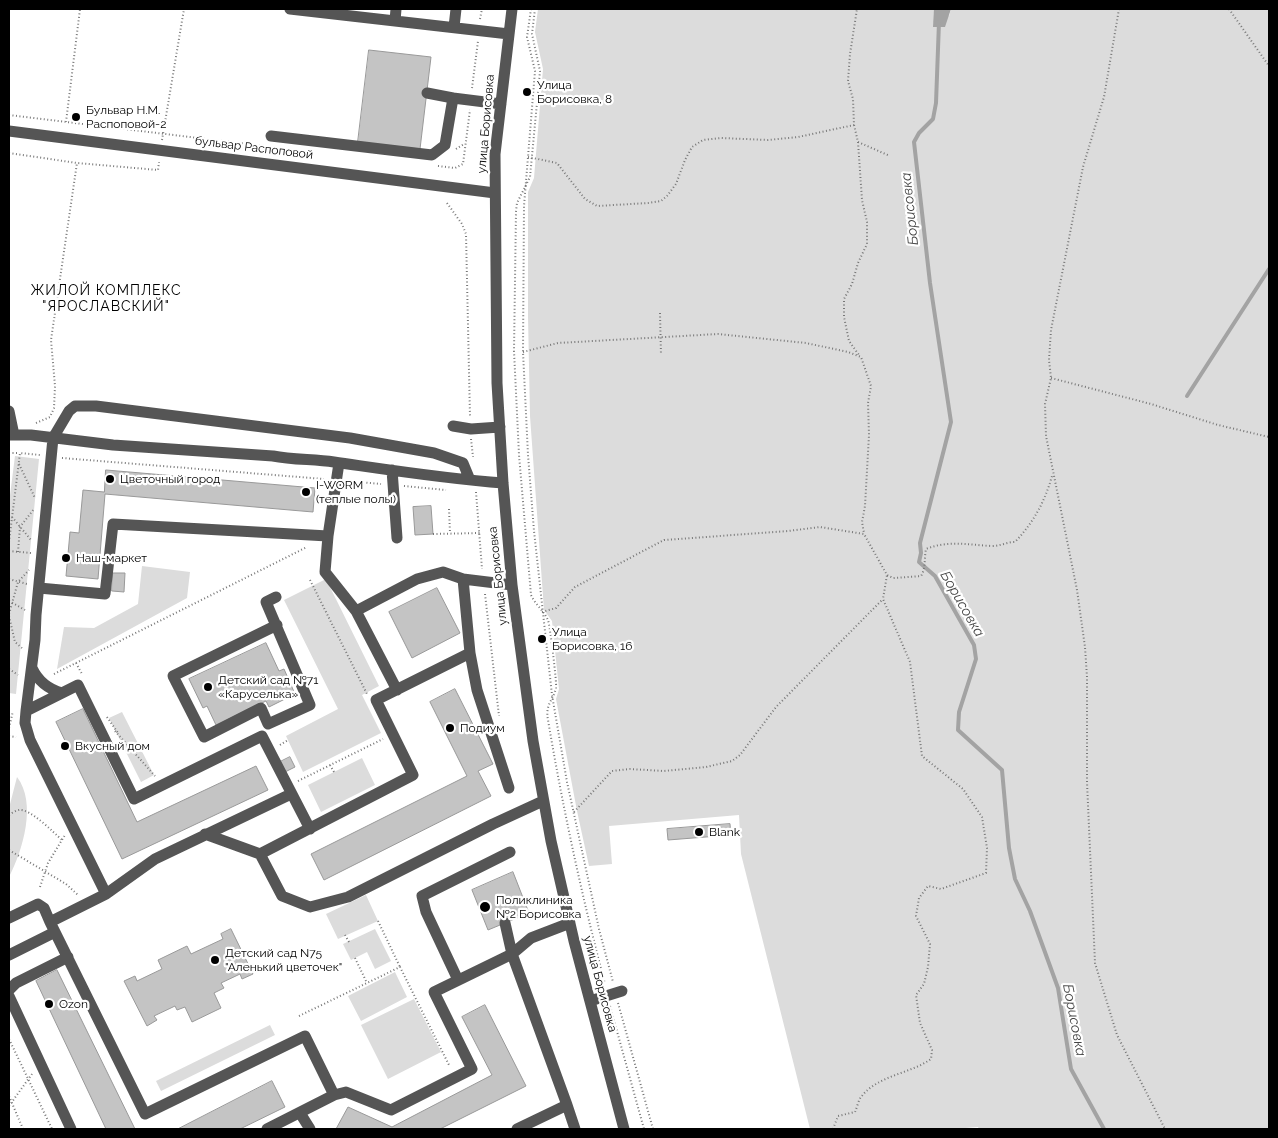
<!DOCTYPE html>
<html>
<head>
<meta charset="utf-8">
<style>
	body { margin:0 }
	#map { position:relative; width:1278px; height:1138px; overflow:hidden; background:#fff; font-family:Raleway,sans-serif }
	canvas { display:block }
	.frame { position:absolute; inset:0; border:10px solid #000; pointer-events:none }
</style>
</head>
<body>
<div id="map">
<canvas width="1278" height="1138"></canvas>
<div class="frame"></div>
</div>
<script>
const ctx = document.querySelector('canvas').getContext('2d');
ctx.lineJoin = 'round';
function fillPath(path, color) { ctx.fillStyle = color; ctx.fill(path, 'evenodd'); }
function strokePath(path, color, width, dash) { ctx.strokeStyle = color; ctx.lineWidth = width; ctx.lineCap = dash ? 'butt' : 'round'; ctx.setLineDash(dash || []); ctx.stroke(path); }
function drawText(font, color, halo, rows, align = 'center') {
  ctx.font = font + ' Raleway,sans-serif'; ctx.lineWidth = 4.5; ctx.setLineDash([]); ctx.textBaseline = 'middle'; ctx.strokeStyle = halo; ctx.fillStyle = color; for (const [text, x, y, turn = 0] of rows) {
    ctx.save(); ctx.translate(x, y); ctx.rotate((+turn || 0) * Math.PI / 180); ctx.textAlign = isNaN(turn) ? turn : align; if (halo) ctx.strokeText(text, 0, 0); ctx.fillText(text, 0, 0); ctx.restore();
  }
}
const green = new Path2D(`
	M538 9H934L935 13 949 16 951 9H1269V1129H979L978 1127 953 1129H810L741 854 739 815 609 826 612 864 589 866 577 811 556 699 559 689 552 621 544 610 530 416 528 316V192L534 178 543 69 535 32Z
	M15 456 39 459 16 694 9 693V503Z
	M142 566 190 572 187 598 57 669 64 627 94 628 138 604Z
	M326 579 379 686 362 695 381 733 303 772 286 736 338 709 284 600Z
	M122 712 154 775 141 782 109 718Z
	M362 758 375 785 321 812 308 785Z
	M17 777C37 803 23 850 9 877V808Z
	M366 895 378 921 338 939 326 914Z
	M375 929 391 961 375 969 367 952 351 960 343 944Z
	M395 972 407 997 361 1021 348 996Z
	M414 999 441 1052 388 1079 361 1025Z
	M270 1025 275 1035 161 1091 156 1081Z`);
const water = new Path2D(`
	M934 9H951L945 27H933Z`);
const stream = new Path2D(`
	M939 22 936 103 933 119 919 133 914 142 930 283 951 422 920 543 921 553 919 562 935 576 974 645 976 659 959 712 958 730 1002 770 1009 848 1015 879 1030 911 1058 988 1071 1069 1104 1129
	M1187 396 1269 269`);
const building = new Path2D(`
	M369 50 431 57 420 149 358 142Z
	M106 470 315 488 313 512 105 494 98 579 66 576 70 532 79 533 83 490 104 492Z
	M431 506 433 534 415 535 413 507Z
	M113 573H125L124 592 112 591Z
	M437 588 460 633 412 658 389 612Z
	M266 643 279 671 284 669 295 694 269 707 266 701 216 725 207 706 203 708 189 679Z
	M455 689 493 764 478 771 491 796 324 880 311 854 467 776 430 702Z
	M83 709 137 822 256 766 268 790 122 859 56 722Z
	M290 757 295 767 285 772 280 762Z
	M730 824 731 835 668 840 667 829Z
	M513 872 529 913 488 930 472 890Z
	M231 929 253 974 242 979 240 974 221 983 224 988 214 993 221 1008 192 1022 185 1007 177 1010 175 1006 154 1016 157 1020 147 1026 124 981 135 976 137 981 162 969 158 960 187 946 191 954 223 939 221 934Z
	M57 970 135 1129H106L36 981Z
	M485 1005 526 1086 440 1129H336L348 1107 392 1127 492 1075 462 1017Z
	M272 1081 285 1107 240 1129H178Z`);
const path = new Path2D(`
	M531 9 527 37 535 71 524 206 523 352 528 455 534 531 552 695 567 782 599 929 613 982
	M535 9 532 34 540 71 530 177 517 203 516 211 514 351 519 455 531 595C535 604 544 611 548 620 550 626 557 683 556 688 553 701 545 704 548 720 563 809 582 897 605 984
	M1119 9 1104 97 1083 167 1051 330 1049 360 1051 378 1045 404 1046 436 1077 590 1085 647 1087 677V782L1095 963 1117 1035 1165 1129
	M1229 9 1269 66
	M480 19 482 9
	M472 88 478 41
	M9 115 264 146
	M66 122 80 9
	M854 125 858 142 862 200 867 222V244L858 263 852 284 844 299V317L849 341 859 355
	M162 140 184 9
	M858 142 890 156
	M456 149 464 144
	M9 153 77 163 158 170 159 162
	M528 157 557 163 585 199 597 206 648 203 661 201 667 196 676 184 685 160 692 147 703 140 721 138 768 140 798 137 854 125 853 99 848 81 850 54 857 9
	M438 166 455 168 463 164 470 110
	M447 203 462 224 466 234 470 417
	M660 313 661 355
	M523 352 558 343 718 334 806 343 848 352 861 357 871 386 868 403 869 435 865 506 862 522 864 533
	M1051 378 1151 404 1218 425 1269 437
	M36 423 50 417 54 408 55 386 51 340 77 163
	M471 439 473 457
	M9 453H19
	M62 458 324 479
	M19 464 35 498
	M349 481 381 484
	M404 486 446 490
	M476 492 482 569
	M449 509 450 533
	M12 517 31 540
	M433 534 480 533
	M9 542 20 453 40 455
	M9 551 31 553
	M18 552 20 527 34 509
	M9 579 27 584
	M310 580 367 694
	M485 594 499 716
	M9 601 25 610
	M542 612 556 608 575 587 664 540 788 531 820 527 864 534 887 575 893 578 921 576C926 568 924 559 926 549 948 540 969 545 992 546 1001 546 1007 542 1015 542 1034 522 1045 501 1052 476
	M9 614 18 582 29 570
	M9 616 15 642 22 648
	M76 663 82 674
	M9 669 18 675
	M54 674 307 547
	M107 717 118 733
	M9 728 13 711
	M115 731 155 776
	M9 736 16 737
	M280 745 288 740
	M330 765 334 772
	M298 781 383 739
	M574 812 612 771 630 769 664 771 706 767 732 761 740 755 776 707 883 599
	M9 815C12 813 16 810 19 810 30 808 54 833 62 840
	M9 850 66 884 78 895
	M40 887 48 863 65 835
	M378 921 400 967
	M345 935 349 942
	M355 958 367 983
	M618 1003 653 1129
	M610 1006 644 1129
	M299 1016 400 967 450 1067
	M9 1039 52 1129
	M9 1096 23 1129
	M9 1106 32 1074
	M833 1129 838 1116 855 1112C857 1108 858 1101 861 1097 878 1075 910 1074 931 1059L932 1050 920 1023 916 995 924 984 928 967 930 944 916 916 919 898 928 886 941 889 986 873 987 848 982 817 963 789 922 756 910 662 883 599 887 575`);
const minor = new Path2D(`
	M290 9 509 34
	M512 9 495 154 497 383 503 483 512 585 533 741 551 841 574 941 624 1129
	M395 21 396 9
	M454 27 456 9
	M427 93 453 98
	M9 131 495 193
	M271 136 432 155 445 145 453 98 501 104
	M9 411 14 435
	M453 426 471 429 500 427
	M9 435H31L113 445 273 456C293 460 314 459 334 462 390 470 447 479 503 483
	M392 470 397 538
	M328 536 325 572 356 611 397 690
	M463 579 512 585
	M39 588 105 594 113 524 328 536 339 463
	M276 597 266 602 310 705 268 724 261 708 204 737 173 676 277 625
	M356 611 417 579 443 572 463 579 470 653 477 690 509 788
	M32 668C38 681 48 689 62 693
	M26 711 35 640 36 615 53 438 69 411 75 406H96L350 438 434 453 463 463 470 480
	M291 794 155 859 106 894 50 922 145 1114 305 1036 334 1095
	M205 834 260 854 282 896 310 907 348 897 493 824 543 801
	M260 854 413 775 376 700 470 653
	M106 894 30 740 25 723 26 711 78 685 134 799 262 736 310 829
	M9 918 38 904 44 908 50 922
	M505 923 512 954 567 1105 517 1129
	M9 955 55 932
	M458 980 426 912 422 896 510 852
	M9 990 16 983 68 957
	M9 996 71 1129
	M590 1001 622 991
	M567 1105 575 1129
	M300 1113 310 1129
	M267 1129 334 1095 346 1092 391 1110 472 1069 434 992 512 954 531 938 570 923`);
const markers = [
	[527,92,5,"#000"],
	[76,117,5,"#000"],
	[110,479,5,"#000"],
	[306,492,5,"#000"],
	[66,558,5,"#000"],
	[542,639,5,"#000"],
	[208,687,5,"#000"],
	[450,728,5,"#000"],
	[65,746,5,"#000"],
	[699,832,5,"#000"],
	[485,907,6,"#000"],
	[215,960,5,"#000"],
	[49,1004,5,"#000"]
];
const poiNames = [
	["Улица",537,85],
	["Борисовка, 8",537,99],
	["Бульвар Н.М.",86,110],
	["Распоповой-2",86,124],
	["Цветочный город",120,479],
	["I-WORM",316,485],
	["(теплые полы)",316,499],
	["Наш-маркет",76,558],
	["Улица",552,632],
	["Борисовка, 16",552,646],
	["Детский сад №71",218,680],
	["«Каруселька»",218,694],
	["Подиум",460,728],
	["Вкусный дом",75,746],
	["Blank",709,832],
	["Поликлиника",496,900],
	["№2 Борисовка",496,914],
	["Детский сад N75",225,953],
	["\"Аленький цветочек\"",225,967],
	["Ozon",59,1004]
];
const streetNames = [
	["улица Борисовка",486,124,-85],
	["бульвар Распоповой",254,148,7],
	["улица Борисовка",498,576,-96],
	["улица Борисовка",600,984,75]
];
const waterNames = [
	["Борисовка",910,209,-96],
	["Борисовка",962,604,60],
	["Борисовка",1074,1020,79]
];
const neighbourhoodNames = [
	["ЖИЛОЙ КОМПЛЕКС",106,291],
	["\"ЯРОСЛАВСКИЙ\"",106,307]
];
fillPath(green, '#dcdcdc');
fillPath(water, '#a3a3a3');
strokePath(stream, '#a3a3a3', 4);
fillPath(building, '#c4c4c4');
strokePath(building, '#999', 1);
strokePath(path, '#777', 2, [1, 2.5]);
strokePath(minor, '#555', 11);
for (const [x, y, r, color] of markers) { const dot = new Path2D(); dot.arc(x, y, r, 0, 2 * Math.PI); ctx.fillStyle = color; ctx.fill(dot); strokePath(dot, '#fff', 2); }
drawText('12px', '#000', '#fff', poiNames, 'left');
drawText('12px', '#000', '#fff', streetNames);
drawText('italic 14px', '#444', '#fff', waterNames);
ctx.letterSpacing = '1px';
drawText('14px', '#000', '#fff', neighbourhoodNames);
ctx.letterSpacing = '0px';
</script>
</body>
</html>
